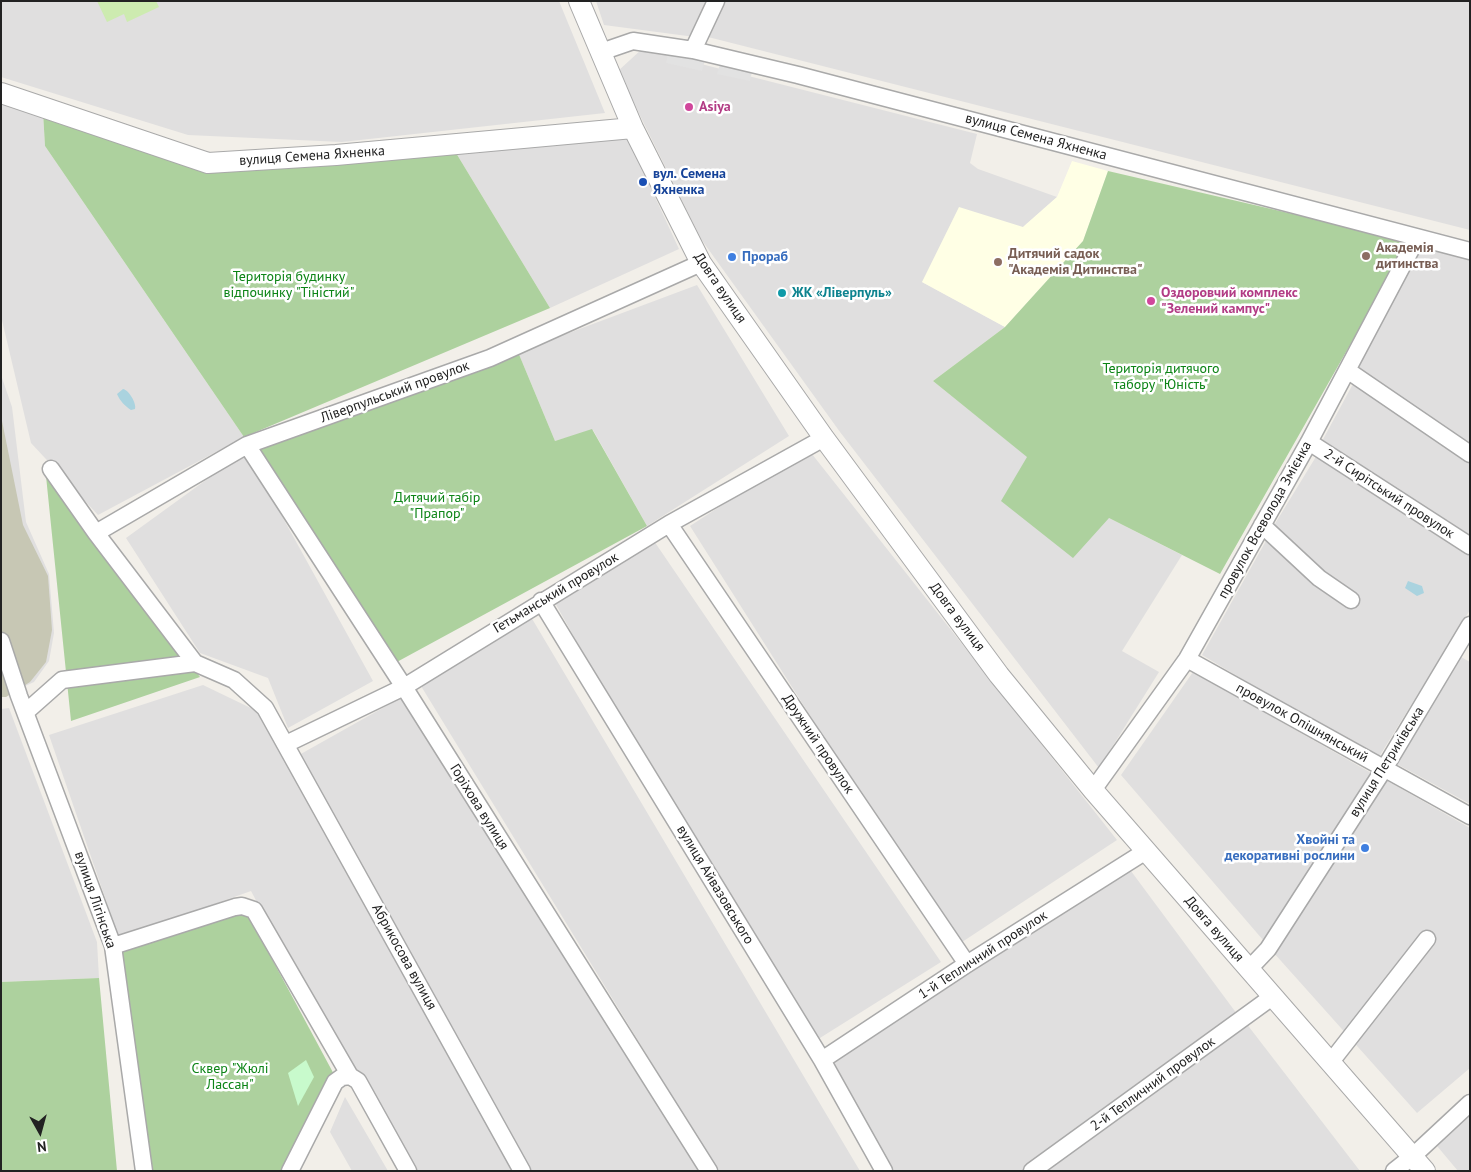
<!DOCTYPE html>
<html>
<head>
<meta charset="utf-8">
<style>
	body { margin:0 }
	#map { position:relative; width:1471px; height:1172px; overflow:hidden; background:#f2efe9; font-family:"PT Sans",sans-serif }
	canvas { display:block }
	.frame { position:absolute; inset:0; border:2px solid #222; pointer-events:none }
	.north { position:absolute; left:15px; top:1107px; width:50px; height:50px; -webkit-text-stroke:4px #fff; paint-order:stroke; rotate:173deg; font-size:14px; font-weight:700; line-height:20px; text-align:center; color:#222 }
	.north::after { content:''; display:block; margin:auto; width:18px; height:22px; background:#222; clip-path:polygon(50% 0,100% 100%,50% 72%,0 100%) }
</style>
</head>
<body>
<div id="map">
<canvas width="1471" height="1172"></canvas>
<div class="frame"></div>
<div class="north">N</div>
</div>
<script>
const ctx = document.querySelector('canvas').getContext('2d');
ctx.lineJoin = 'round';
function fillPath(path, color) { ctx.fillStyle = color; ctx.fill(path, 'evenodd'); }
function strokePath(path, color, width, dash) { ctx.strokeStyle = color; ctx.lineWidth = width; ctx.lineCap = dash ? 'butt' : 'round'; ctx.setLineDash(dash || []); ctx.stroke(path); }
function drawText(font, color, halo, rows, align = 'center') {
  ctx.font = font + ' "PT Sans",sans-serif'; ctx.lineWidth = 5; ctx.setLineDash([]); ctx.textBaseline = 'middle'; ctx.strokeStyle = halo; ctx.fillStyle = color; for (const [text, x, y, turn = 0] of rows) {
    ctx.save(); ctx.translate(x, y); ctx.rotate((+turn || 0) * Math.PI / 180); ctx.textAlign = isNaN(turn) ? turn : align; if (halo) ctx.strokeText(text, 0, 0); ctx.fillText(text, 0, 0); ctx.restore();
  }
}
const residential = new Path2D(`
	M1 1H559L605 113 342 142 188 135 1 77Z
	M596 1H712L695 37 604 25Z
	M725 1H1470V230L708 37Z
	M642 49 977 134 970 163 978 169 1057 197 1023 227 922 282 1005 327 933 381 1028 457 1002 501 1109 518 1182 555 1122 651 1159 672 1099 768 840 432 701 239 618 71Z
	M1 99 43 112 45 146 244 437 98 515 31 443 1 316Z
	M625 132 679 249 550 308 453 148Z
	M1418 240 1470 253V446L1352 369Z
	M697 285 789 436 647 526 593 430 555 441 518 352Z
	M1 375 12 407 26 522 49 574 54 633 49 661 34 682 1 697Z
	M1354 382 1470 460V543L1320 445Z
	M808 449 1117 840 956 946 690 526Z
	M246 451 373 681 288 728 268 678 200 653 126 538Z
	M1317 455 1470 555V610L1377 760 1202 655 1267 539 1316 586 1351 608 1323 574 1273 527Z
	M654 541 941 962 804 1048 554 601Z
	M531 617 860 1171H718L421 686Z
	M1461 657 1470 662V804L1395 763Z
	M1193 672 1373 774 1263 940 1121 775Z
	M203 685 257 711 514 1171H405L350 1077 251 891 119 938 49 735Z
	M404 696 703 1171H529L299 755Z
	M9 708 97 942 99 978 1 982V709Z
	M1386 780 1470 828V1068L1417 1113 1273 952Z
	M1128 867 1240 1018 1026 1171H892L831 1061Z
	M1246 1023 1360 1171H1041Z
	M345 1097 388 1171H352L330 1132Z
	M1470 1115V1171H1458L1437 1146Z`);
const education = new Path2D(`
	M1072 161 1108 171 1083 241 1005 327 922 282 959 207 1023 227 1057 197Z`);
const construction = new Path2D(`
	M1 416 23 525 48 576 52 630 46 662 30 682 6 697H1Z`);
const grass = new Path2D(`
	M97 1H156L159 7 127 22 124 14 107 22Z`);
const forest = new Path2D(`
	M43 112 207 170 453 148 550 308 244 437 45 146Z
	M1108 171 1409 241 1220 574 1109 518 1073 558 1001 501 1027 457 933 381 1005 327 1083 241Z
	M518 352 555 441 592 429 647 526 395 663 255 447Z
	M46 476 200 677 71 721Z
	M243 905 337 1080 287 1171H147L118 952Z
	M99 978 117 1171H1V982Z`);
const park = new Path2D(`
	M306 1060 314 1077 298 1106 288 1073Z`);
const parking = new Path2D(`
	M668 52 705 60 702 71 666 63Z
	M720 64 752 71 750 81 717 74Z`);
const water = new Path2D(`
	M123 389C129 390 137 404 135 409L131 410C125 406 120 401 117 394Z
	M1408 581 1422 586 1424 593 1417 596 1405 588Z`);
const minor = new Path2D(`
	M693 50 716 1
	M601 52 633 41 693 50 798 75 1470 251
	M1347 370 1470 454
	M1309 442 1470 546
	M247 445 404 687 709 1171
	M51 469 96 533 195 663
	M669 524 967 964
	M1262 525 1319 578 1351 600
	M96 533 247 445 490 358 701 263
	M541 601 822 1060 884 1171
	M1 641 19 696 113 946 144 1171
	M1187 659 1470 816
	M27 711 62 680 195 663 234 680 265 708 522 1171
	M286 744 404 687 669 524 824 438
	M1093 790 1187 659 1309 442 1417 238
	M113 946 235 907 242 906 254 910 350 1076 358 1081 408 1171
	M1249 969 1268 949 1384 769 1470 625
	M822 1060 967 964 1146 851
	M1330 1063 1427 939
	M290 1171 335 1082 342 1077 350 1076
	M1032 1171 1272 997
	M1394 1171 1413 1156 1470 1103`);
const tertiary = new Path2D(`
	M579 1 633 128 701 263 824 438 999 675 1093 790 1425 1171
	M1 93 208 163 336 155 633 128`);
const markers = [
	[689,107,5,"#d1479c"],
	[643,182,5,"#1a4fb4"],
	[1366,256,5,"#8d6e63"],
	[732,257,5,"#3f7fe0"],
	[998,262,5,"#8d6e63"],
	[782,293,5,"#0f9aa8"],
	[1151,301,5,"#d1479c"],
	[1365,848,5,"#3f7fe0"]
];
const hotelNames = [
	["Asiya",699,107],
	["Оздоровчий комплекс",1161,293],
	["\"Зелений кампус\"",1161,309]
];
const streetNames = [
	["вулиця Семена Яхненка",1036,137,15],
	["вулиця Семена Яхненка",312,156,-4],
	["Довга вулиця",720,288,56],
	["Ліверпульський провулок",395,392,-20],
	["2-й Сирітський провулок",1389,494,33],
	["провулок Всеволода Змієнка",1265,520,-61],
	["Гетьманський провулок",556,593,-31],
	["Довга вулиця",957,617,53],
	["провулок Опішнянський",1302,723,29],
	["Дружний провулок",818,744,56],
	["вулиця Петриківська",1387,762,-58],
	["Горіхова вулиця",479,807,58],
	["вулиця Айвазовського",715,885,59],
	["вулиця Лігінська",95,900,71],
	["Довга вулиця",1214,929,49],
	["1-й Тепличний провулок",983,955,-33],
	["Абрикосова вулиця",404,957,61],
	["2-й Тепличний провулок",1153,1084,-36]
];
const transitNames = [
	["вул. Семена",653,174],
	["Яхненка",653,190]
];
const educationNames = [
	["Академія",1376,248],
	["дитинства",1376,264],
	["Дитячий садок",1008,254],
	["\"Академія Дитинства\"",1008,270]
];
const shopNames = [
	["Прораб",742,257],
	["Хвойні та",1355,840,"right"],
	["декоративні рослини",1355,856,"right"]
];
const parkNames = [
	["Територія будинку",289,277],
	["відпочинку \"Тіністий\"",289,293],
	["Територія дитячого",1161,369],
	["табору \"Юність\"",1161,385],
	["Дитячий табір",437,498],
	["\"Прапор\"",437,514],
	["Сквер \"Жюлі",230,1069],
	["Лассан\"",230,1085]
];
const cultureNames = [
	["ЖК «Ліверпуль»",792,293]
];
fillPath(residential, '#e0dfdf');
fillPath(education, '#ffffe5');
fillPath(construction, '#c7c7b4');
fillPath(grass, '#cdebb0');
fillPath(forest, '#add19e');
fillPath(park, '#c8facc');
fillPath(parking, '#e2e2e2');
fillPath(water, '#aad3df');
strokePath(minor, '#a9a9a9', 19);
strokePath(tertiary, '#a9a9a9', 22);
strokePath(minor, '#fff', 16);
strokePath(tertiary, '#fff', 20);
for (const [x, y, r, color] of markers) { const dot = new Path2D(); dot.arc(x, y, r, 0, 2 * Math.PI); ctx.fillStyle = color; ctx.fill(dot); strokePath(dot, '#fff', 2); }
drawText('bold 14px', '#b23c85', '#fff', hotelNames, 'left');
drawText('14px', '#222', '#fff', streetNames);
drawText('bold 14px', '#164399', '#fff', transitNames, 'left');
drawText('bold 14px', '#785e54', '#fff', educationNames, 'left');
drawText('bold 14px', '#366cbe', '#fff', shopNames, 'left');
drawText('14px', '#0c8416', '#fff', parkNames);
drawText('bold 14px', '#0d838f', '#fff', cultureNames, 'left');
</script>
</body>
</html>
